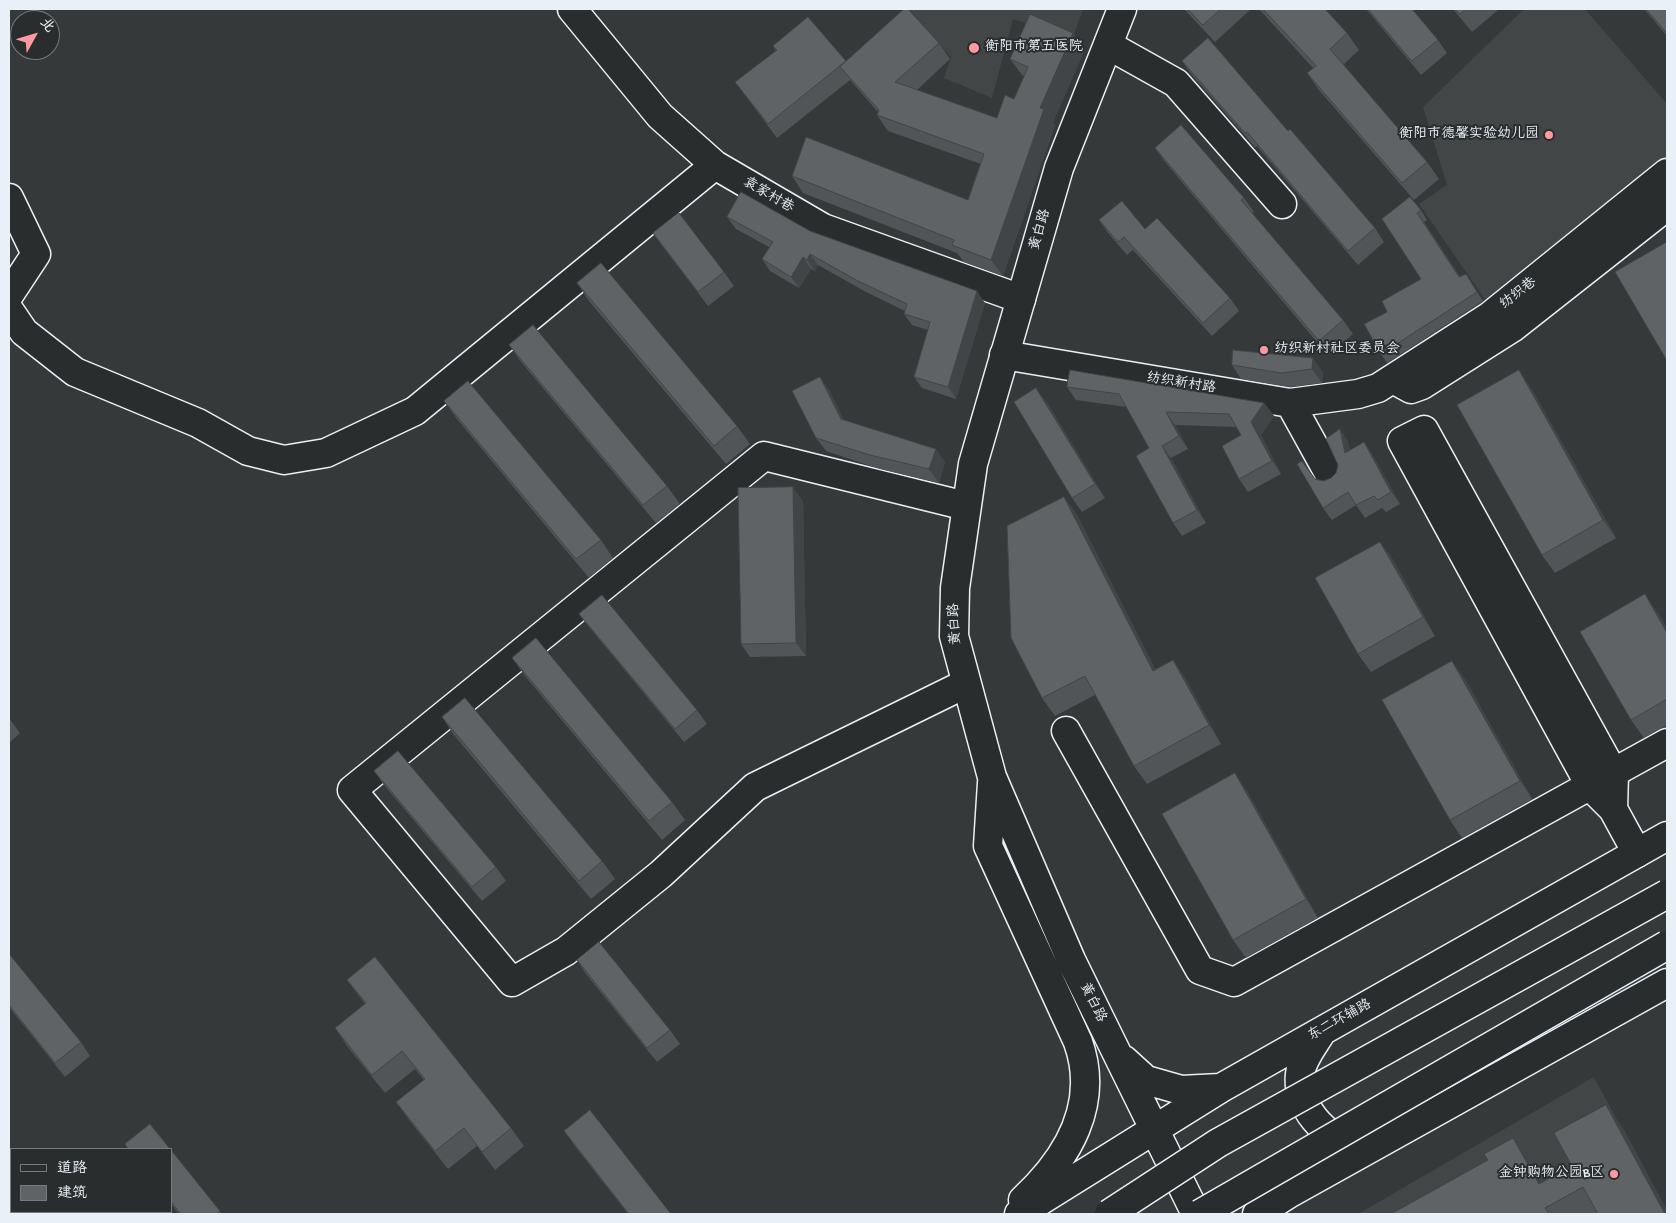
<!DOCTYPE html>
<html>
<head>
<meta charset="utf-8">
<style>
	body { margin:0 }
	#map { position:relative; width:1676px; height:1223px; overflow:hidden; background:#35393a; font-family:"Gochi Hand","LXGW WenKai TC",sans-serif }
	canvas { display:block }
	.frame { position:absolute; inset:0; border:10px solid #e8f1f8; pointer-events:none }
	.legend { position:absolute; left:10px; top:1148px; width:162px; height:65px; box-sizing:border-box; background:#2a2d2e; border:1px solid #767b7f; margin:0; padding:6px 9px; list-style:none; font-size:15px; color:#e8f1f8 }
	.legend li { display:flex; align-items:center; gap:10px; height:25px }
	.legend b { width:25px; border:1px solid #767b7f }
	.north { position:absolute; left:10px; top:10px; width:50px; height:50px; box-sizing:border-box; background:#2a2d2e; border:1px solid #767b7f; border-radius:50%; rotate:51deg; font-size:14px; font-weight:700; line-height:20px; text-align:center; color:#e8f1f8 }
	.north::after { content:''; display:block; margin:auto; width:18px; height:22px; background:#ff9aa2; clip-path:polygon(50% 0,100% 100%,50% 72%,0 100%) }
</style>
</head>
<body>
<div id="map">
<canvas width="1676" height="1223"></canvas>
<div class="frame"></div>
<ul class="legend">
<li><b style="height:6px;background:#2a2d2e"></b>道路</li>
<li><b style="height:14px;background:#5f6365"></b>建筑</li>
</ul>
<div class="north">北</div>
</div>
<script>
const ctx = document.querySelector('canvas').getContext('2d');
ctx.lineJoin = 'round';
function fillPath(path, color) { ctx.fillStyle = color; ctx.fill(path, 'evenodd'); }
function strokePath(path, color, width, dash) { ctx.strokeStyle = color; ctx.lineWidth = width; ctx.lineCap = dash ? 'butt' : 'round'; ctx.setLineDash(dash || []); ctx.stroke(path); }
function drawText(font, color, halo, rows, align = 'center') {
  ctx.font = font + ' "Gochi Hand","LXGW WenKai TC",sans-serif'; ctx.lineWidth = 4; ctx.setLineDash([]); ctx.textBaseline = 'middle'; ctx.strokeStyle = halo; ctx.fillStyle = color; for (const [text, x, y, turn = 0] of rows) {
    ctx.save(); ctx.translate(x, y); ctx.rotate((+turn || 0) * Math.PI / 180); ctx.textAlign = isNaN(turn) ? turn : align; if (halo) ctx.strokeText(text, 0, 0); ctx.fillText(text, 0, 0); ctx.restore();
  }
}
const built = new Path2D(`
	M909 9H1083L1073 38 1013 19 992 98 944 78 951 57Z
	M1524 9H1585L1667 104V163L1491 308 1419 204 1447 185 1423 107Z
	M1594 1077 1667 1214H1358Z`);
const minor = new Path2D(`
	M572 9 660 116 715 165 823 228 1021 299
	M1108 45 1176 83 1282 204
	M9 198 36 254 9 295
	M9 310 24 332 75 372 198 423 248 451 284 460 326 453 415 411 715 165
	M1004 355 1290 403 1358 394 1378 388 1490 316 1667 173
	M1393 379 1411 389 1422 385 1512 328 1667 206
	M1290 403 1331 477
	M965 684 755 787 661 874 566 951 512 982 352 790 764 456 966 506
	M1066 731 1200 970 1234 982 1667 743
	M1613 809 1614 774 1424 430 1402 441 1591 787 1613 809 1637 853`);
const major = new Path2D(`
	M1122 9 1059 168 973 464 955 588 954 636 992 777 1071 960 1196 1214
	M992 783 988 846 1078 1042C1100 1104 1068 1158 1023 1200
	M1321 1033C1313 1046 1302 1059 1300 1074 1296 1106 1325 1140 1356 1143
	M1124 1060 1146 1080 1181 1090 1220 1088
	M1019 1214 1221 1088 1667 836
	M1257 1214 1290 1193 1667 983`);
const highwayBridge = new Path2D(`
	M1109 1214 1218 1143 1667 894
	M1200 1214 1667 945`);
const wall = new Path2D(`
	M1184 9H1251L1215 42Z
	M1259 9H1325L1347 33 1359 50 1343 65 1427 162 1439 179 1414 200 1319 90 1307 73 1313 68Z
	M1366 9H1412L1438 40 1447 53 1421 75Z
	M1453 9H1497L1498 10 1472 32Z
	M1644 9H1667V36Z
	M939 43 950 59 917 90 997 118 1014 99 1024 76 1022 75 1010 59 1085 49 1053 122 1055 125 1003 276 964 262 957 253 803 193 792 176 968 200 981 164 888 131 877 115 878 112 850 80 777 138 735 82 776 51 773 46 846 61Z
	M1182 61 1288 131 1375 228 1384 242 1358 265 1257 146 1255 147 1192 75Z
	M1155 148 1244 198 1254 212 1252 213 1343 320 1353 334 1328 355 1165 162Z
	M1421 210 1427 220 1424 222 1460 277 1466 274 1483 301 1387 363 1381 354 1387 312 1421 279 1382 219Z
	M727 217 810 231 985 303 956 399 922 388 914 377 928 330 912 325 904 314 905 311 866 292 818 265 815 271 811 269 799 288 770 271 762 259 769 247 736 229Z
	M1099 220 1145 229 1230 298 1239 311 1212 336 1133 250 1127 255 1108 233Z
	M653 233 724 272 734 286 708 306 663 247Z
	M577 283 737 426 750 444 726 464 589 301Z
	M509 345 667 486 680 504 656 523 522 363Z
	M1233 350 1323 372 1322 383 1290 387 1241 379 1232 365Z
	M820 377 829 390 844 420 945 462 939 483 880 469 826 451 816 438Z
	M1067 387 1264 403 1274 416 1261 435 1281 474 1248 492 1239 479 1241 435 1236 427 1175 425 1188 449 1171 458 1206 523 1182 536 1173 523 1149 448 1126 407 1076 400Z
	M1531 388 1616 538 1555 573 1542 555Z
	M444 401 601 540 613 558 589 578 457 419Z
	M1046 401 1105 498 1082 512 1072 498Z
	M1348 441 1350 450 1364 442 1372 454 1400 504 1386 512 1382 508 1365 518 1356 505 1332 520 1323 508 1315 479 1323 481 1331 478 1336 473 1338 465Z
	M1064 497 1077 515 1155 669 1173 660 1185 678 1221 744 1147 784 1134 766 1095 695 1055 716 1042 698Z
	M803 501 806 656 750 657 741 644Z
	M1380 542 1393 560 1435 636 1371 672 1358 654Z
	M1658 613 1667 629V725L1644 738 1631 720Z
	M579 614 697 710 707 724 684 742 589 627Z
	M512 658 672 802 685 820 662 840 525 676Z
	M1465 679 1532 799 1462 838 1450 820Z
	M442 717 602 861 615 879 591 899 454 735Z
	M9 718 20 733 9 743Z
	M374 771 496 867 506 881 482 901 384 785Z
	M1247 791 1318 918 1246 958 1233 940Z
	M9 956 81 1042 90 1056 65 1077 9 1007Z
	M577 960 670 1030 680 1044 657 1062 586 974Z
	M347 980 511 1128 524 1146 495 1170 477 1146 448 1169 409 1120 396 1102 424 1080 415 1069 385 1093 347 1046 335 1028 365 1004Z
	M1606 1105 1624 1130 1667 1211V1214H1391L1488 1160 1513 1138 1530 1163 1541 1183 1572 1166Z
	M564 1131 671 1214H628L577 1149Z
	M171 1150 222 1214H179L171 1204Z`);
const shadedWall = new Path2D(`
	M1073 33 1085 49 1053 122 1055 125 1003 276 991 260 1040 108Z
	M810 254 818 265 815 271 807 260Z
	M803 257 811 269 799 288 791 277Z
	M1466 274 1472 283 1483 301 1477 292Z
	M977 291 985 303 956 399 948 387Z
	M1313 358 1323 372 1322 383 1312 369Z
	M1519 370 1531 388 1616 538 1603 520Z
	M820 377 829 390 851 433 841 419Z
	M1036 388 1046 401 1105 498 1095 484Z
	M1264 403 1274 416 1261 435 1281 474 1272 461 1251 422Z
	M1166 412 1175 425 1188 449 1179 436Z
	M1340 429 1348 441 1354 465 1345 453Z
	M1364 442 1372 454 1400 504 1391 492Z
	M1162 446 1171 458 1206 523 1197 510Z
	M936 449 945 462 939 483 929 469Z
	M793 487 803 501 806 656 796 643Z
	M1064 497 1077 515 1165 689 1153 671Z
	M1380 542 1393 560 1435 636 1423 617Z
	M1645 594 1658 613 1667 629V633Z
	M1173 660 1185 678 1221 744 1209 725Z
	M1452 661 1465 679 1532 799 1520 781Z
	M1235 773 1247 791 1318 918 1306 899Z
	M1606 1105 1624 1130 1667 1211V1214H1665Z
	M1513 1138 1530 1163 1553 1204 1539 1184Z`);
const building = new Path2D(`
	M904 9H908L939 43 895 82 997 118 1005 95 1014 99 1028 67 1010 59 1030 14 1073 33 1040 108 1044 109 991 260 952 245 954 240 792 176 806 137 968 200 984 154 877 115 879 110 840 67Z
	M1188 9H1221L1203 25Z
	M1263 9H1325L1347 33 1330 49 1427 162 1402 183 1307 73 1316 66Z
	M1368 9H1412L1438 40 1412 61Z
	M1455 9H1466L1460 14Z
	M1646 9H1667V33Z
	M808 17 846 61 768 124 735 82 777 50 773 46Z
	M1208 38 1288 131 1290 129 1375 228 1348 251 1247 132 1245 133 1182 61Z
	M1181 125 1244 198 1241 200 1343 320 1319 341 1155 148Z
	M741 192 810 231 977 291 948 387 914 377 930 322 904 314 907 304 858 281 810 254 807 260 803 257 791 277 762 259 773 242 727 217Z
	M1410 197 1421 210 1417 213 1459 277 1466 274 1477 292 1381 354 1364 324 1387 312 1382 301 1421 279 1382 219Z
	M1122 201 1145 229 1157 218 1230 298 1203 323 1124 237 1118 242 1099 220Z
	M679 213 724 272 698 292 653 233Z
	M1667 242V358L1666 359 1615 272Z
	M601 263 737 426 714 446 577 283Z
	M533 325 667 486 643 505 509 345Z
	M1233 350 1313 358 1312 369 1281 373 1232 365Z
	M1070 370 1264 403 1251 422 1272 461 1239 479 1222 446 1241 435 1229 414 1166 412 1179 436 1162 446 1197 510 1173 523 1136 456 1149 448 1119 394 1067 387Z
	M1519 370 1603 520 1542 555 1457 405Z
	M820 377 841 419 936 449 929 469 870 455 816 438 792 391Z
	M468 381 601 540 576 559 444 401Z
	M1036 388 1095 484 1072 498 1014 402Z
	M1340 429 1345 453 1364 442 1391 492 1378 500 1374 496 1356 505 1348 492 1323 508 1297 464 1302 461 1315 479 1323 481 1331 478 1336 473 1338 465 1326 439Z
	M793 487 796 643 741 644 738 488Z
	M1064 497 1153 671 1173 660 1209 725 1134 766 1085 676 1042 698 1011 638 1007 526Z
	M1380 542 1423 617 1358 654 1315 578Z
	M1645 594 1667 633V699L1631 720 1580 632Z
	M602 595 697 710 675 729 579 614Z
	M536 638 672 802 649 821 512 658Z
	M1452 661 1520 781 1450 820 1382 700Z
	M465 698 602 861 579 881 442 717Z
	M398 751 496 867 472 887 374 771Z
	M1235 773 1306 899 1233 940 1162 814Z
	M599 942 670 1030 647 1048 577 960Z
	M10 955 81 1042 55 1063 9 1005V956Z
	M375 957 511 1128 482 1152 464 1128 435 1151 396 1102 425 1079 402 1051 372 1075 335 1028 366 1003 347 980Z
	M1606 1105 1665 1214H1598L1583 1187 1545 1208 1549 1214H1391L1488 1160 1484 1154 1513 1138 1539 1184 1572 1166 1554 1133Z
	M590 1110 671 1214H629L564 1131Z
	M150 1124 170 1149H128L125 1144Z
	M171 1150 220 1211 216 1214H181L171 1202Z`);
const markers = [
	[974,48,6,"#ff9aa2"],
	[1549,135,5,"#ff9aa2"],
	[1264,350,5,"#ff9aa2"],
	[1614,1174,5,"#ff9aa2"]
];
const poiNames = [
	["衡阳市第五医院",985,48],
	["衡阳市德馨实验幼儿园",1539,135,"right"],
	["纺织新村社区委员会",1274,350],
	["金钟购物公园B区",1604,1174,"right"]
];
const streetNames = [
	["袁家村巷",768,196,30],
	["黄白路",1041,230,-74],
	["纺织巷",1519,294,-38],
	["纺织新村路",1181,384,9],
	["黄白路",956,624,-93],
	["黄白路",1092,1003,64],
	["东二环辅路",1340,1021,-29]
];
fillPath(built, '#424647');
strokePath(minor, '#e8f1f8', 31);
strokePath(major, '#e8f1f8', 31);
strokePath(minor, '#2a2d2e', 28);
strokePath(major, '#2a2d2e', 28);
strokePath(highwayBridge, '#e8f1f8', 31, []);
strokePath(highwayBridge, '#2a2d2e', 28);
fillPath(wall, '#525557');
fillPath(shadedWall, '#424547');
fillPath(building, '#5f6365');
strokePath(building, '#424547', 1);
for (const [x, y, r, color] of markers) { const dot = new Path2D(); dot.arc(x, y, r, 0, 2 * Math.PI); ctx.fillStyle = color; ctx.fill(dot); strokePath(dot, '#2a2d2e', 2); }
drawText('14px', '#e8f1f8', '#2a2d2e', poiNames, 'left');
drawText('14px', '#e8f1f8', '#2a2d2e', streetNames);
</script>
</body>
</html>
